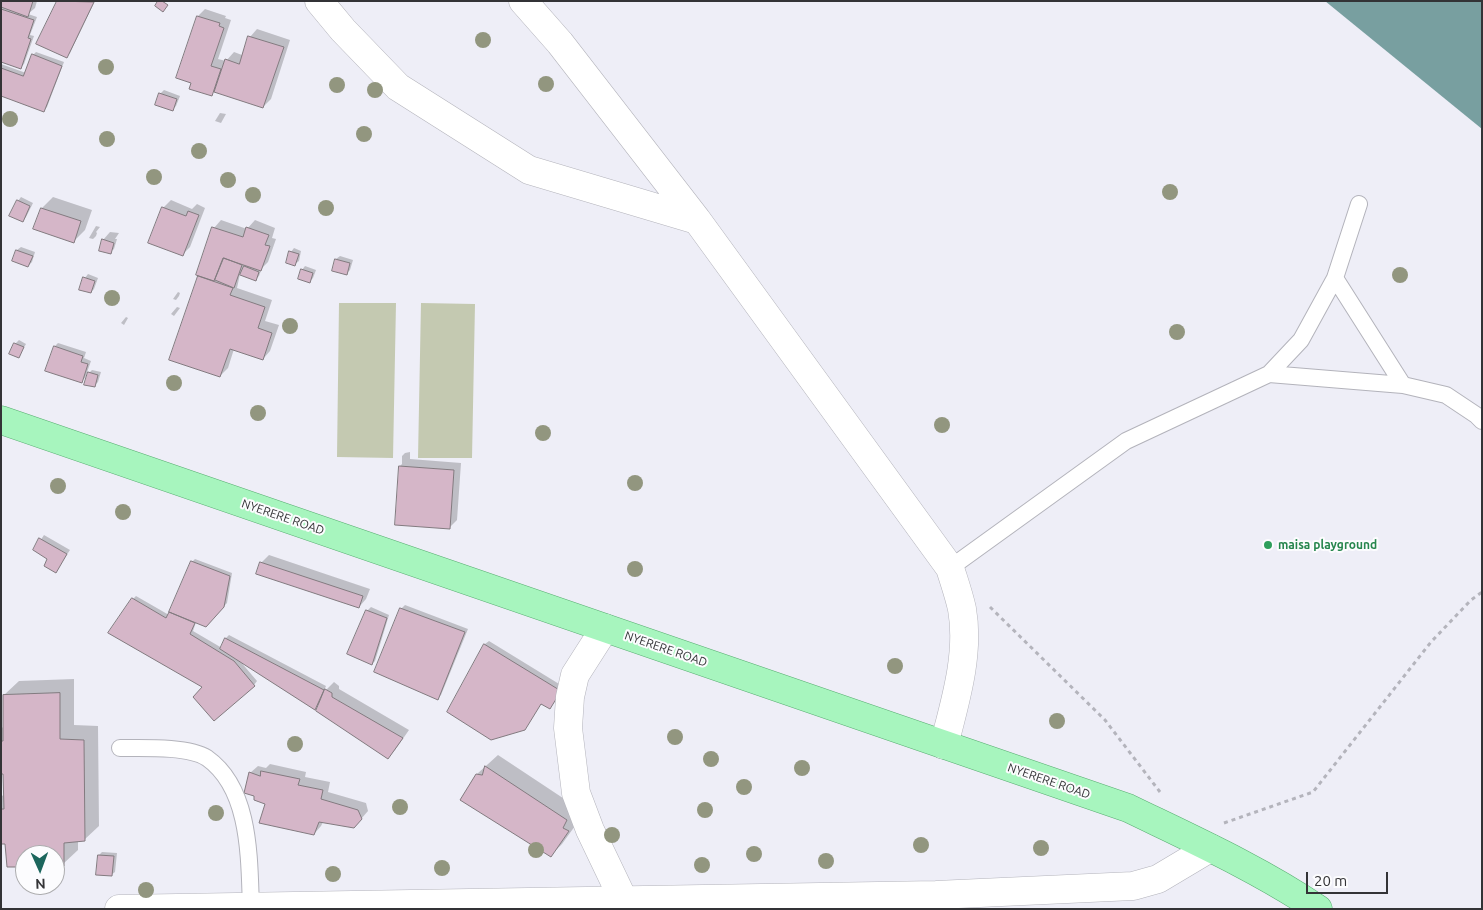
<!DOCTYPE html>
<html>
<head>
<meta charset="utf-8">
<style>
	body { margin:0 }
	#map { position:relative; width:1483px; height:910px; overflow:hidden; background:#eeeef7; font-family:Ubuntu,sans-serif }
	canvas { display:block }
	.frame { position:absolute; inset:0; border:2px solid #333336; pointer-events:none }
	.north { position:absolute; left:15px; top:845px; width:50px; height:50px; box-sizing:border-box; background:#fcfcfe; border:1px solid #acacae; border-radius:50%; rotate:178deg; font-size:14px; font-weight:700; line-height:20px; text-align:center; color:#333336 }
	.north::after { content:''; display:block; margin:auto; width:18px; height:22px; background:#1c665d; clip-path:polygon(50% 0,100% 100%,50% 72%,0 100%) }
	.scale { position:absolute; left:1306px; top:872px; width:82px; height:22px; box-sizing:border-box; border:2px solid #333336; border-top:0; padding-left:6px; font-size:15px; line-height:18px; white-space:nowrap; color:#333336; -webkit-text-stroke:4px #fcfcfe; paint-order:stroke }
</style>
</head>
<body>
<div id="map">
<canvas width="1483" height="910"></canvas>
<div class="frame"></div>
<div class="north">N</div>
<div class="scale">20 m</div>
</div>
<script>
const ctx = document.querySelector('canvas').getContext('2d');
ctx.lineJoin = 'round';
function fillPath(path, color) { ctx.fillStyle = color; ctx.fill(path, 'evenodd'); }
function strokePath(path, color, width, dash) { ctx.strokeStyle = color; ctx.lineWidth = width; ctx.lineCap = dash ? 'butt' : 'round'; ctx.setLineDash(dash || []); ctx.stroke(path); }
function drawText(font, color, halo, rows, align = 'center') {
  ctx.font = font + ' Ubuntu,sans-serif'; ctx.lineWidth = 4; ctx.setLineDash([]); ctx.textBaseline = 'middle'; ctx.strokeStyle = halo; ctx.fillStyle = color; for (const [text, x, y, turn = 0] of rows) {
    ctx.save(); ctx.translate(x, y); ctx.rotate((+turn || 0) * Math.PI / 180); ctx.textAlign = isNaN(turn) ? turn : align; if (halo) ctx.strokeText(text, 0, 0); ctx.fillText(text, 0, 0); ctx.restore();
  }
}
const green = new Path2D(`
	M339 303H396L393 458 337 457Z
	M421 303 475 304 472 458H418Z`);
const water = new Path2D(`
	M1325 1H1482V129Z`);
const shadow = new Path2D(`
	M1 1H37L35 8 28 14 37 17 30 35 34 36 24 64 21 67 1 60Z
	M58 1H95L70 53 66 57Z
	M205 9 226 16 225 18 231 20 218 59 226 61 234 52 242 55 250 37 257 29 290 40 271 99 263 107 215 91 211 94 198 16Z
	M36 52 64 62 47 107 44 110 1 94V64L26 73 33 55Z
	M164 90 180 96 176 106 173 109 160 94Z
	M220 113 226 114 221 123 215 121Z
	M21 197 33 203 26 217 23 221 18 201Z
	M53 197 92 210 85 230 74 241 42 208Z
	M171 200 192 209 197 204 205 208 190 247 182 255 163 208Z
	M221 220 247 229 255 220 275 228 272 238 276 239 268 262 262 268 259 276 255 280 240 274 237 288 272 300 265 321 279 325 270 351 263 359 234 349 228 368 220 376 171 359 214 228Z
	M96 226 100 227 96 232 97 233 96 236 93 239 89 238Z
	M110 232 119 233 115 239H117L114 249 110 252 103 240Z
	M21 247 35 252 32 262 28 266 14 261 17 250Z
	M294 248 301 251 299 261 295 264 291 252Z
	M340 256 353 260 350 270 346 274 336 259Z
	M305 266 316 270 313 278 310 281 302 270Z
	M88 274 98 278 94 289 91 292 85 278Z
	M178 292 180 293 179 296 176 300 173 299Z
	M177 307 180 308 174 316 171 314Z
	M126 317 128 318 124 325 121 323Z
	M19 340 26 344 19 356 15 344Z
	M58 343 86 352 84 358 91 361 85 378 81 381 55 346Z
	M92 370 101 372 98 382 94 386 89 373Z
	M410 452V459L461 463 457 520 449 528 400 466 402 464V456L405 453Z
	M44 535 70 550 56 571 49 559 34 550Z
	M269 555 370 589 366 599 359 607 261 563Z
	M195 559 232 573 227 603 205 626 196 622 193 631 222 648 226 638 229 635 326 686 323 693 334 682 339 686V689L409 730 395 750 388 758 321 702 314 709 240 661 257 681 254 685 204 687 133 599 136 596 169 615 192 562Z
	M405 605 468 629 441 695 437 699 401 609Z
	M371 607 389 615 375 661 372 664 367 611Z
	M489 641 564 687 553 704 448 712 485 644Z
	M74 679V725L98 726 99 826 84 840 78 841V850L63 864 55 865V855H25V865L6 843H1V796L5 795 4 773H1V728L4 727V695L19 681Z
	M498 755 578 808 580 819 562 844 550 856 477 774Z
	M270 764 306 772 305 777 330 782 328 792 366 803 368 811 361 819 323 822 321 826 314 834 266 803 250 773 258 766 266 768Z
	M102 852 117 853 115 872 111 875 99 855Z`);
const building = new Path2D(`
	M1 1H33L28 17 1 7Z
	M57 1 94 2 67 58 36 44Z
	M158 1H162L168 5 163 12 155 6Z
	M1 9 34 20 28 38 31 39 21 69 1 62Z
	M197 16 220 23 219 26 224 28 211 66 221 69 212 96 189 89 191 83 176 78Z
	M248 36 284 47 263 108 214 92 225 59 239 64Z
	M32 54 62 66 44 112 1 96V68L23 76Z
	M159 93 177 99 173 111 155 105Z
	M17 200 30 206 23 222 9 216Z
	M162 207 186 216 188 211 199 215 183 256 148 243Z
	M41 208 81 221 74 243 33 229Z
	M212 227 243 237 246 227 269 235 265 245 270 246 261 271 223 258 214 281 196 275Z
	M102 239 114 243 111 254 99 251Z
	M16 250 33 256 28 267 12 261Z
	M289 251 299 254 295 266 286 263Z
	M224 258 242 265 234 288 215 280Z
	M335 259 350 263 347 275 332 271Z
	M244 266 259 272 256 281 240 275Z
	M301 269 313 273 310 283 298 279Z
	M198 276 233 288 230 295 265 307 258 328 272 333 263 360 230 349 220 377 169 360Z
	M83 277 95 281 91 293 79 290Z
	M14 343 24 347 19 358 9 354Z
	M54 346 83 356 81 362 88 364 82 383 45 371Z
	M88 372 98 375 95 387 84 385Z
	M399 466 454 470 450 529 395 525Z
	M39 538 67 554 56 573 44 566 47 559 33 550Z
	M191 561 230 576 224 607 206 627 169 612Z
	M260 562 363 596 359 608 256 574Z
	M132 598 166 618 169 612 195 623 190 634 234 661 255 686 214 721 193 697 202 687 108 633Z
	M400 608 465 632 438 700 374 672Z
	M366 610 387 618 372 665 347 654Z
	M225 638 324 690 315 710 220 649Z
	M484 644 561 691 550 709 541 704 525 730 491 740 447 712Z
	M325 689 332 693V697L403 738 388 759 316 711Z
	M60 693V739L84 740 85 841 64 843V866H55V855H25V867H7L5 844H1V809H4L3 774H1V741H3V695Z
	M485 766 567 820 563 828 569 831 551 857 460 800 476 774 482 775Z
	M261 771 300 779 298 785 323 790 321 799 358 810 362 819 354 828 319 822 314 835 259 823 265 804 254 800V796L244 793 249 772 260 776Z
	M98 855 114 856 112 876 96 875Z`);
const path = new Path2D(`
	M990 607 1105 720 1160 792
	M1224 823 1313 792 1431 642 1471 600 1482 592`);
const service = new Path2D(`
	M1335 278 1403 385
	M1269 374 1403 385 1446 395 1476 415 1482 421
	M950 568 1126 441 1269 374 1301 340 1335 278 1359 204
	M120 748C142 748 189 746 207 758 251 789 249 859 251 907`);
const minor = new Path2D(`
	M319 1 343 30 398 87 529 170 697 220 950 568C954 581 959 595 962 609 970 654 955 702 944 745
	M523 1 560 43 697 220`);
const tertiary = new Path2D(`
	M605 628 575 675 570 697 568 728 576 793 590 830 623 899
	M119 909 936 895 1133 886 1158 879 1210 848`);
const primary = new Path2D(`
	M1 420 1128 808C1192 839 1259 869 1318 909`);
const trees = [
	[483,40],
	[106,67],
	[546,84],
	[337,85],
	[375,90],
	[10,119],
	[364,134],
	[107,139],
	[199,151],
	[154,177],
	[228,180],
	[1170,192],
	[253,195],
	[326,208],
	[1400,275],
	[112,298],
	[290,326],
	[1177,332],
	[174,383],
	[258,413],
	[942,425],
	[543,433],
	[635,483],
	[58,486],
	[123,512],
	[635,569],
	[895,666],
	[1057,721],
	[675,737],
	[295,744],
	[711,759],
	[802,768],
	[744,787],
	[400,807],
	[705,810],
	[216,813],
	[612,835],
	[921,845],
	[1041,848],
	[536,850],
	[754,854],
	[826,861],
	[702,865],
	[442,868],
	[333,874],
	[146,890]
];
const markers = [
	[1268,545,5,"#2e9e5b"]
];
const streetNames = [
	["NYERERE ROAD",283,517,19],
	["NYERERE ROAD",666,649,19],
	["NYERERE ROAD",1049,781,19]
];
const leisureNames = [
	["maisa playground",1278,545]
];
fillPath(green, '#c4c9b1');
fillPath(water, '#789fa0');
fillPath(shadow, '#0003');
fillPath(building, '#d5b6c8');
strokePath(building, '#827a7f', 1);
strokePath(service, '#b3b3bb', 18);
strokePath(minor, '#b3b3bb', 29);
strokePath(tertiary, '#b3b3bb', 29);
strokePath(primary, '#59ad72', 29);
strokePath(path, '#b4b4bc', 3, [4, 4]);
strokePath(service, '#fff', 16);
strokePath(minor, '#fff', 28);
strokePath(tertiary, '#fff', 28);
strokePath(primary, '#a7f5be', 28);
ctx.fillStyle = '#92967f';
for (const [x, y] of trees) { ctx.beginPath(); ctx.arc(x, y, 8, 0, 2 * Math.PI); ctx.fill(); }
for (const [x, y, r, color] of markers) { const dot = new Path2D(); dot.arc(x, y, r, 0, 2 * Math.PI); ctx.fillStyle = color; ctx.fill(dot); strokePath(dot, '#fcfcfe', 2); }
drawText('12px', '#333336', '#fcfcfe', streetNames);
drawText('bold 12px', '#27864d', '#fcfcfe', leisureNames, 'left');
</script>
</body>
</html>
